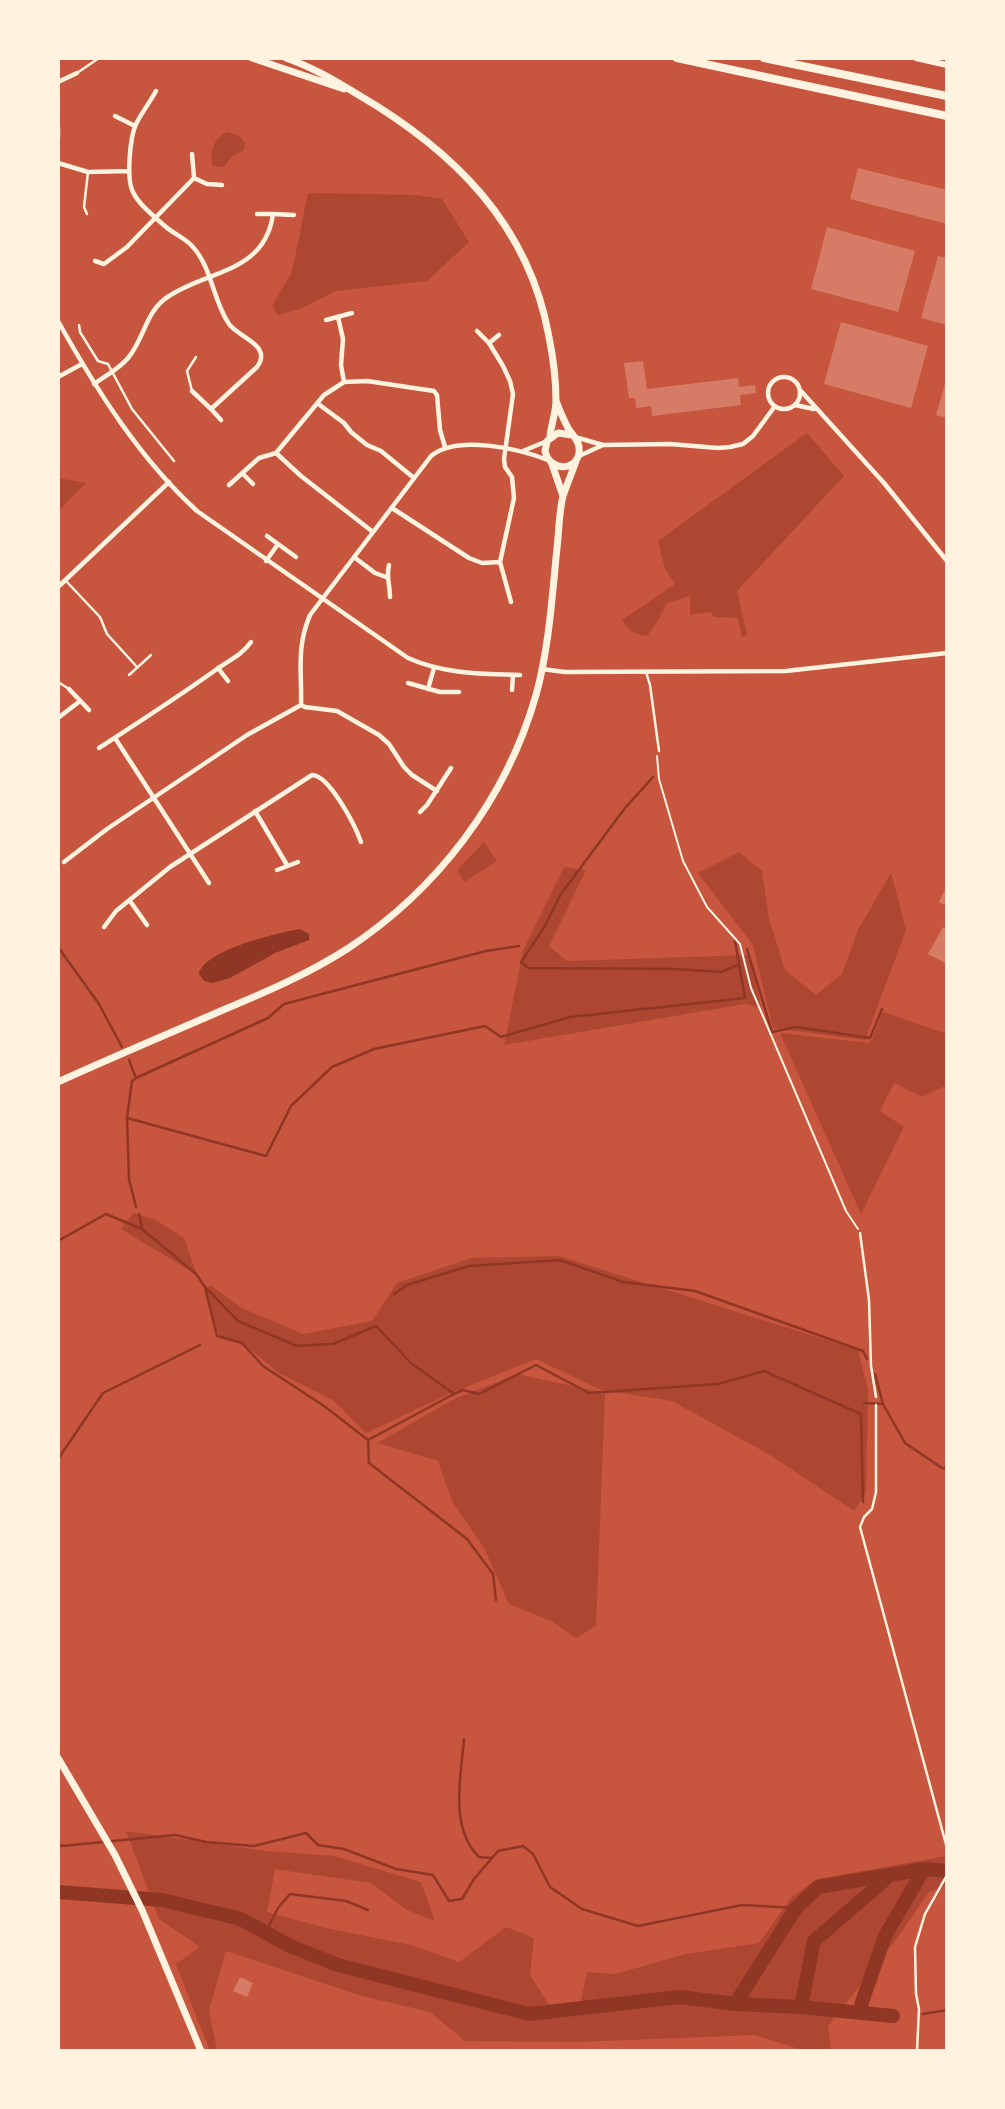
<!DOCTYPE html>
<html>
<head>
<meta charset="utf-8">
<style>
	body { margin:0 }
	#map { position:relative; width:1005px; height:2109px; overflow:hidden; background:#c8553d; font-family:Poppins,sans-serif }
	canvas { display:block }
	.frame { position:absolute; inset:0; border:60px solid #fff3e0; pointer-events:none }
</style>
</head>
<body>
<div id="map">
<canvas width="1005" height="2109"></canvas>
<div class="frame"></div>
</div>
<script>
const ctx = document.querySelector('canvas').getContext('2d');
ctx.lineJoin = 'round';
function fillPath(path, color) { ctx.fillStyle = color; ctx.fill(path, 'evenodd'); }
function strokePath(path, color, width, dash) { ctx.strokeStyle = color; ctx.lineWidth = width; ctx.lineCap = dash ? 'butt' : 'round'; ctx.setLineDash(dash || []); ctx.stroke(path); }
const green = new Path2D(`
	M227 132 239 136 245 143 244 150 232 156 224 167 213 166C209 152 214 138 227 132Z
	M308 193 416 195 442 199 469 242 427 281 336 291 300 309 278 315 272 306 292 272Z
	M807 433 844 476 737 591 747 635 742 638 738 618 715 617 710 612 690 615V596L667 603 657 622 647 636C637 635 627 630 622 620L675 584 665 569 658 541Z
	M58 478 86 483 58 511Z
	M484 842 497 861 464 882 457 870Z
	M739 852 762 871 769 919 785 970 816 995 842 974 858 930 891 873 906 930 865 1040 773 1028 753 945 698 873Z
	M564 867 586 870 549 946 567 961 750 955 761 1008 745 1004 504 1045 523 951Z
	M883 1012 947 1034V1085L922 1097 894 1083 880 1111 904 1127 861 1214 780 1033 870 1043Z
	M133 1213 156 1220 184 1238 197 1275 121 1229Z
	M559 1256 858 1350 868 1391 866 1493 854 1511 770 1455 672 1401 601 1390 536 1359 451 1393 366 1433 333 1400 279 1373 247 1347 219 1335 205 1294 210 1285 242 1308 303 1334 372 1321 397 1283 471 1258Z
	M517 1374 605 1393 596 1626 576 1638 553 1622 509 1604 484 1548 452 1501 438 1461 378 1443 452 1400Z
	M126 1831 266 1851 334 1856 421 1882 435 1921 407 1910 371 1883 275 1869 267 1912 326 1928 411 1945 459 1962 506 1927 534 1938 530 1975 550 2006 580 2005 587 1972 615 1974 686 1954 759 1943 792 1897 817 1879 947 1856V1884L928 1893 898 1937 828 2026 831 2051H805L755 2035 577 2042 465 2041 430 2012 362 1996 226 1951 209 2010 217 2051H210L176 1964 200 1947 159 1919Z`);
const water = new Path2D(`
	M300 929 309 934V940L275 953 230 978 213 983 204 981 199 974C204 950 277 933 300 929Z`);
const stream = new Path2D(`
	M653 777 625 808 561 894 545 926 521 962 528 968 674 969 721 972 738 965
	M58 947 99 1004 122 1047
	M747 949 772 1032 796 1027 870 1038 882 1009
	M136 1078 268 1018 284 1004 486 951 519 946
	M127 1118 132 1081 136 1078 129 1060
	M136 1207 129 1179 127 1118 266 1156 291 1106 332 1067 374 1049 485 1026 501 1037 570 1017 745 998 735 941
	M139 1214 142 1228
	M58 1241 106 1214 142 1229 196 1274 205 1287 217 1336 242 1343 263 1366 324 1406 368 1440 369 1463 467 1539 493 1574 496 1600
	M206 1288 238 1321 297 1346 333 1344 376 1326 411 1363 454 1394
	M394 1294 407 1285 469 1266 560 1260 623 1282 695 1291 863 1351 867 1359
	M875 1374 883 1404 905 1443 942 1468 947 1469
	M864 1403 882 1404
	M368 1440 454 1394 463 1390 479 1394 536 1365 589 1393 718 1384 764 1371 861 1414 863 1502
	M58 1459 103 1393 200 1345
	M464 1739C461 1777 449 1827 479 1857L491 1858
	M58 1844 62 1846 175 1835 206 1842 254 1846 306 1833 318 1845 344 1849 396 1869 433 1875 449 1901 462 1899 474 1879 498 1851 523 1846 533 1854 550 1887 582 1909 638 1926 742 1905 796 1908
	M266 1932 278 1908 290 1894 346 1901 368 1910
	M923 2014 947 2010`);
const river = new Path2D(`
	M58 1892 162 1900 241 1919 290 1946 338 1965 529 2014 680 1997 735 2004 801 2007 893 2016
	M735 2004 796 1908 818 1887 924 1869 947 1871
	M801 2007 814 1941 888 1877
	M860 2013 862 2002 885 1936 924 1869`);
const building = new Path2D(`
	M858 168 947 190V224L850 199Z
	M827 227 915 251 898 312 811 289Z
	M938 256 947 258V325L921 318Z
	M841 322 928 346 911 408 824 384Z
	M643 361 647 389 738 378 739 387 755 385 756 393 740 395 741 405 652 416 651 406 636 408 635 398H629L624 363Z
	M947 377V418L936 415Z
	M947 886V906L939 902Z
	M943 927 947 929V964L928 954Z
	M240 1977 253 1983 247 1997 233 1991Z`);
const path = new Path2D(`
	M657 756 659 779 683 861 707 907 740 944 751 988 846 1211 858 1229`);
const service = new Path2D(`
	M77 73 99 58
	M87 214 84 207 88 172
	M79 325 80 332 98 361 108 364 132 409 174 461
	M192 391 187 371 196 357
	M66 581 100 617 107 634 137 667
	M646 672 650 685 659 751
	M129 675 151 655
	M58 682 69 689
	M860 1233 869 1300 871 1366 876 1397
	M876 1405V1492L872 1509 864 1517 860 1527 947 1848
	M917 2051 919 2009 916 1994 915 1947 925 1914 947 1875`);
const minor = new Path2D(`
	M58 82 77 73
	M156 91C150 102 142 112 136 124 130 137 126 179 133 192 139 205 155 217 166 227 174 234 185 238 192 246 212 267 213 301 229 324 239 338 273 345 257 367L211 409 192 391
	M115 116 135 126
	M58 127V138
	M192 154 194 177
	M58 163 88 172 128 171
	M257 214H273
	M95 261 104 264 127 247 194 178 207 184 222 185
	M338 317 343 339 341 365 344 382
	M326 320 352 313
	M58 321C96 389 139 458 197 511L408 658C444 674 481 674 520 675
	M477 331 489 343 503 366 510 381 513 394 504 459 505 467 512 477 514 498 500 562 511 602
	M489 343 499 335
	M58 377 82 364
	M768 393a16 16 0 1 1 32 0a16 16 0 1 1-32 0Z
	M94 384C105 376 119 369 128 358 145 338 145 311 169 296 208 270 265 273 273 214L294 215
	M800 390 884 483 947 561
	M317 403 344 423 351 432 367 445 381 451 414 478
	M795 405 814 409
	M211 409 221 420
	M575 437 603 445 670 444 718 448 730 447 743 444 753 436 775 406
	M523 451 547 441
	M276 453 301 476 373 532
	M579 456 603 445
	M242 473 253 484
	M229 485 259 458 276 453 324 395 344 382 367 381 434 391 437 395 440 430 445 447
	M392 508 469 558 482 563 500 562
	M267 536 296 557
	M354 557 375 573 386 577
	M266 561 278 544
	M389 565C386 577 390 585 390 597
	M58 587 169 482
	M218 668 228 681
	M542 669 565 672 786 671 947 653
	M408 683 440 692H459
	M69 689 89 710
	M428 689 434 668
	M512 690 513 675
	M301 705C302 671 296 648 310 615L431 456C457 434 519 449 548 460
	M301 705 305 707 337 711 379 735 389 744 404 767 412 775 437 791
	M58 718 80 701
	M115 738 209 883
	M99 748C139 722 178 697 217 669 229 660 242 655 251 642
	M255 811 287 865
	M420 812 427 805 451 768
	M64 862 107 829 247 735 301 705
	M277 870 298 862
	M130 901 147 925
	M104 927 116 911 170 867 312 775C329 775 355 825 361 842`);
const secondary = new Path2D(`
	M916 58 947 65`);
const primary = new Path2D(`
	M252 58 344 89
	M286 58C312 67 334 80 357 94 453 150 529 224 549 337 553 357 556 380 556 401 556 412 551 425 550 437
	M557 403C560 412 564 420 568 428 572 435 578 439 579 447 582 470 551 475 545 451L547 441 558 433 572 435
	M552 464 563 496
	M58 1082C113 1057 168 1034 223 1010 266 992 308 974 347 949 437 890 506 800 536 695 549 648 552 597 557 548 559 531 559 512 563 496 567 484 572 473 576 461
	M58 1758 115 1855 142 1910 201 2051`);
const motorway = new Path2D(`
	M677 58 947 116
	M764 58 947 96`);
fillPath(green, '#ae4732');
fillPath(water, '#8f3625');
strokePath(stream, '#8f3625', 2.5);
strokePath(river, '#8f3625', 14);
fillPath(building, '#d67c66');
strokePath(path, '#fff3e0', 2);
strokePath(service, '#fff3e0', 2.5);
strokePath(minor, '#fff3e0', 4.5);
strokePath(secondary, '#fff3e0', 6);
strokePath(primary, '#fff3e0', 7);
strokePath(motorway, '#fff3e0', 8);
</script>
</body>
</html>
